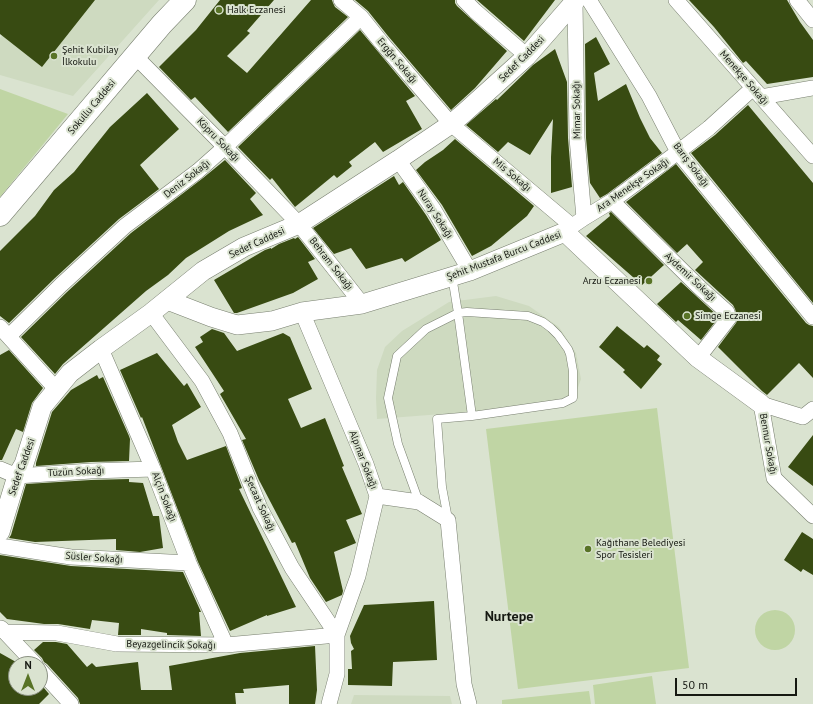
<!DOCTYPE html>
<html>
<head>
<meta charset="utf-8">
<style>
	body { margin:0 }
	#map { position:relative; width:813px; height:704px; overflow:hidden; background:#dae3d0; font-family:"PT Sans",sans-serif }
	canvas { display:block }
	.north { position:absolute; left:8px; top:656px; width:40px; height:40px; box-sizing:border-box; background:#dae3d0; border:1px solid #8c9284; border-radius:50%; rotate:0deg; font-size:11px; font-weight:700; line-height:16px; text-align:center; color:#161912 }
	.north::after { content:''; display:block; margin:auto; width:14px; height:18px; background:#587326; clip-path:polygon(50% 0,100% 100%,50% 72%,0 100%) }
	.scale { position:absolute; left:675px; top:678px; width:122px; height:18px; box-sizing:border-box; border:2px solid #161912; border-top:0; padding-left:5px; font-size:12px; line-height:14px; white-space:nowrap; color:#161912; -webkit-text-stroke:3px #dae3d0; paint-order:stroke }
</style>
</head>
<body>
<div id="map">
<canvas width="813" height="704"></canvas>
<div class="north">N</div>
<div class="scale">50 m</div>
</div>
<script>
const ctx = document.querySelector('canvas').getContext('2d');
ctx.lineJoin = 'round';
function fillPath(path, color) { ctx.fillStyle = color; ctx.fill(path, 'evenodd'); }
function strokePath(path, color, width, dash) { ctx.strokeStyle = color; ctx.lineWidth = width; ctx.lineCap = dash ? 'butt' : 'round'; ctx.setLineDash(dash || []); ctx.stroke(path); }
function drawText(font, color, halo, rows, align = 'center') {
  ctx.font = font + ' "PT Sans",sans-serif'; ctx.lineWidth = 4; ctx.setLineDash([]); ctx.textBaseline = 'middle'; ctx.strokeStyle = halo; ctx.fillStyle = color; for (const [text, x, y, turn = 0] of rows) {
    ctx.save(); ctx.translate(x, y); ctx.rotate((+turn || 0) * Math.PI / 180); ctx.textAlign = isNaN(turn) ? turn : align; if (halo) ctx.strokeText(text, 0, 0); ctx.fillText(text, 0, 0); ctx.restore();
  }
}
const built = new Path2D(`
	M29 0H159L73 96 0 75V38Z
	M496 296 529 306 559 327 576 353 581 379 572 404 377 419 376 398 377 370 385 347 402 331 449 302Z
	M354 695 450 696 452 704H351Z`);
const green = new Path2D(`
	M0 89 68 114 0 197Z
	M657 408 689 668 518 689 486 429Z
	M755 630a20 20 0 1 1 40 0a20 20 0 1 1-40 0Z
	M652 676 656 704H595L593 685Z
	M589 691 591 704H502V700Z`);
const building = new Path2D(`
	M0 0H95L42 67 0 34Z
	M220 0H274L247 31 250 33 227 56 247 73 311 0H332L333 3 335 7 348 17 228 132 195 97 191 100 159 67 196 30Z
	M355 0H455V3L457 6 469 17 507 51 475 88 451 110 388 36 368 11Z
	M477 0H555L524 41Z
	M689 0H787L800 22 813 40V77L767 84 746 61 743 63 714 27Z
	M360 30 415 96 406 101 422 129 383 152 375 142 349 162 352 166 337 178 334 175 295 207 272 178 270 180 238 147Z
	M596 37 610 64 594 73 598 101 626 84 640 118 650 138 662 153 607 194 600 198 590 183 586 138 585 44Z
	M555 49 567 82 568 138 572 187 551 193V157L553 119 530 155 508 142 498 152 466 125 496 99 497 100 533 65Z
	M147 93 179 129 140 165 159 189 119 219 55 278 9 323 0 316V251L35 216 54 190 74 172 110 127Z
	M748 105 813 183V303L691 153 715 135Z
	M455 139 534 206 527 216 491 246 472 256 442 205 416 170 425 162 443 150Z
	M225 160 256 193 250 199 263 215 229 231 186 258 168 275 146 291 63 364 55 374 21 337 67 292 131 233 203 178Z
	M676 164 806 323 809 325 813 326V378L799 363 767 395 762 391 718 347 736 323 738 319 735 309 733 305 695 270 703 262 687 244 677 253 626 202Z
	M394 176 399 185 403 182 426 215 441 240 405 262 402 258 366 269 351 248 334 254 313 228Z
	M611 212 664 265 642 285 586 236 610 216 609 213Z
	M298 237 315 259 308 262 318 279 293 293 237 313H234L214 280 265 250 271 248V249L279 244 294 238 295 239Z
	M681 282 719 317 701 340 678 320 676 322 657 304Z
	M617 326 644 348 647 345 660 356 657 360 662 364 641 389 623 372 625 370 599 347Z
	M212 329 224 333 237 351 283 333 290 337 312 389 288 399 301 428 325 418 344 466 342 467 362 514 346 520 356 543 334 552 343 591 342 595 326 602 310 578 295 542 292 543 259 480 242 440 246 439 220 394 224 391 195 347 203 342 200 337Z
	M9 350 43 388 32 403 23 432 16 429 2 460H0V355Z
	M157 353 184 386 187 383 201 407 172 425 178 442 187 460 226 446 242 488 239 489 296 607 267 616V615L230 631 198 562 142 417 141 418 120 370Z
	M97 375 99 379 103 377 129 436 130 439 129 461 91 462 36 466V463L52 412 71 390Z
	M813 435V486L788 467Z
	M129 479V482L143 483 153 516H159L163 548 140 552 116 550V539L35 542 9 538 11 535 26 484 91 480Z
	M802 532 813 539V575L803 569 801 572 784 560Z
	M0 555 71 566 183 572 201 612H199L201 636 167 635V633L141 629V635H118L119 623 92 620 90 629 58 624H44L7 619 0 612Z
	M434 601 437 660 393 662 392 686 348 685V669H352L351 651 354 649 351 643 350 636 364 605Z
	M43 642H56L67 644 87 667 92 663 96 667 138 662 141 690H172L169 666 240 653 315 646 317 690 315 704H289V685L243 689 244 693H235L236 704H80L78 698 47 664 44 662 42 658 34 650Z
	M0 653 16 662V688H44L49 694 39 704H0Z`);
const service = new Path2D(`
	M419 502 398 444 388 398 397 356 426 329 458 313 452 276
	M448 519 442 487 437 419 472 416 458 313 467 312 528 316 543 322 551 328 558 335 568 349 570 354 573 371V398L563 403 472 416`);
const minor = new Path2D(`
	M341 0 361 17 381 42 451 124 572 226
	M464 0 475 11 527 56
	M573 0 575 2 577 138 584 218
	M589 0 649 96 678 152 813 317
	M676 0 813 156
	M797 0 813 20
	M135 56 225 147 299 224 362 304
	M761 97 813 88
	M398 160 434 210 470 271
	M612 201 699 287 727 312 729 318 698 358
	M565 231 584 218 612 201 678 152 709 128 753 88
	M302 312 366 464 377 496 358 576 337 635
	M151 313 202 381 230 433 260 508 292 568 337 635V674L329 704
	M0 327 57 390
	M9 336 61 285 125 226 198 171 225 147 361 17
	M101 349 153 469 189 563 226 645
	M813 409 803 417 761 404 774 478 813 516
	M0 469 17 476 91 471 153 469
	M377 496 419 502 448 520 464 684 469 704
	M0 546 71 557 189 563
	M1 628 35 664
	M5 632 57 633 117 644 226 645 337 635
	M40 670 71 704`);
const tertiary = new Path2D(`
	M167 300 211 317 237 325 272 321 302 312 362 304 470 271 565 232 698 358 761 404
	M0 532 17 476 24 464 42 407 70 373 101 349 151 313 203 271 244 247 299 224 398 160 451 124 464 113 527 56 576 0`);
const secondary = new Path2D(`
	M0 215 162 24 185 0`);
const markers = [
	[219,10,4,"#587326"],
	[54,56,4,"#587326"],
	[649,281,4,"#587326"],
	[687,316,4,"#587326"],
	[588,549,4,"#587326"]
];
const poiNames = [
	["Halk Eczanesi",227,10],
	["Şehit Kubilay",62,50],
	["İlkokulu",62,62],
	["Arzu Eczanesi",641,281,"right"],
	["Simge Eczanesi",695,316],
	["Kağıthane Belediyesi",596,543],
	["Spor Tesisleri",596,555]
];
const streetNames = [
	["Sedef Caddesi",522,59,-45],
	["Ergğn Sokağı",397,61,50],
	["Menekşe Sokağı",744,78,49],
	["Sokullu Caddesi",92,107,-50],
	["Mimar Sokağı",577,110,-91],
	["Köpru Sokağı",218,140,46],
	["Barış Sokağı",691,165,53],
	["Mis Sokağı",512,175,40],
	["Deniz Sokağı",187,179,-38],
	["Ara Menekşe Sokağı",633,185,-35],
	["Nuray Sokağı",435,214,57],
	["Sedef Caddesi",257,243,-25],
	["Şehit Mustafa Burcu Caddesi",504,256,-21],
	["Behram Sokağı",331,264,52],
	["Aydemir Sokağı",690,277,43],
	["Bennur Sokağı",768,444,80],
	["Alpınar Sokağı",363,460,69],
	["Sedef Caddesi",22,467,-70],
	["Tüzün Sokağı",76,472,-3],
	["Alçin Sokağı",164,497,69],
	["Şecaat Sokağı",260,504,66],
	["Süsler Sokağı",94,558,4],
	["Beyazgelincik Sokağı",171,645,1]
];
const districtNames = [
	["Nurtepe",509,617]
];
fillPath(built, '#cedac0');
fillPath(green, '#c0d5a4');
fillPath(building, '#384b12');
strokePath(service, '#787f6f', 9);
strokePath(minor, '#787f6f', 16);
strokePath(tertiary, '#787f6f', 20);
strokePath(secondary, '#787f6f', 23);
strokePath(service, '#fff', 8);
strokePath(minor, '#fff', 15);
strokePath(tertiary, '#fff', 19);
strokePath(secondary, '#fff', 22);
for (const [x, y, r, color] of markers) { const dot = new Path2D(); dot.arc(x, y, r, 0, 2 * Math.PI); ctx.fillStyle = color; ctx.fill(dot); strokePath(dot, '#dae3d0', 1.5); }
drawText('10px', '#161912', '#dae3d0', poiNames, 'left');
drawText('10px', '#161912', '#dae3d0', streetNames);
drawText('bold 14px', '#161912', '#dae3d0', districtNames);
</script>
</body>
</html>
